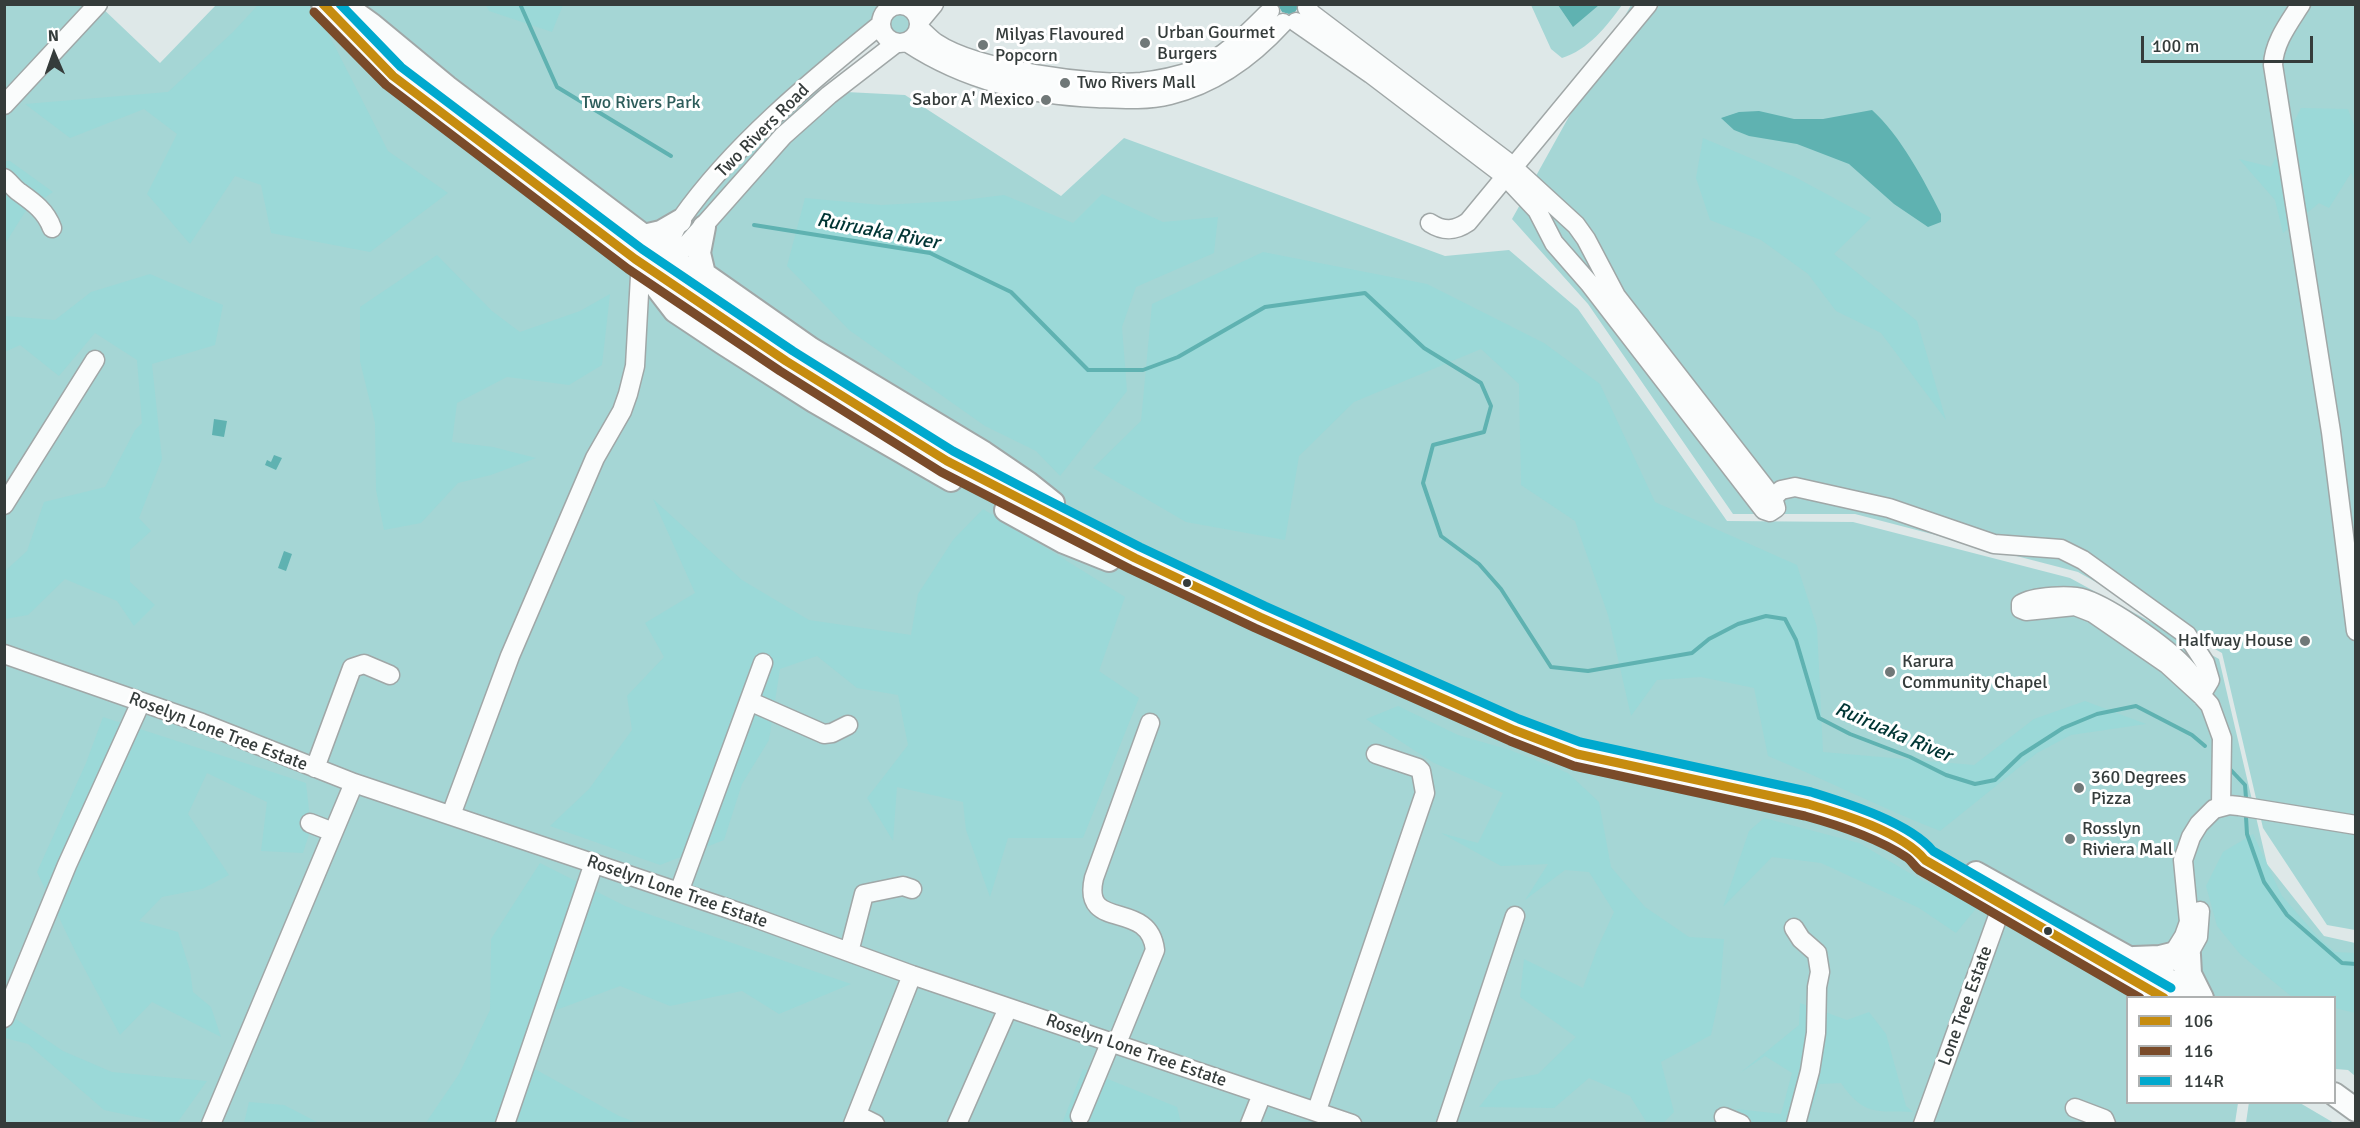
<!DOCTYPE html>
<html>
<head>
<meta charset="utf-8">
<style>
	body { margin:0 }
	#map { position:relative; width:2360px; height:1128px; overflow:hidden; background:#dee8e8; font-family:Signika,sans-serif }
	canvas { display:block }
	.frame { position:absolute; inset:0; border:6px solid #353c3b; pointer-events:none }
	.legend { position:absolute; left:2126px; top:996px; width:210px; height:108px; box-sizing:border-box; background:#fff; border:2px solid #aeb1b1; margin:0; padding:8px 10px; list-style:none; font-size:18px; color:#353c3b }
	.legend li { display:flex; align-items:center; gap:12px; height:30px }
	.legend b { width:30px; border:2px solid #aeb1b1 }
	.north { position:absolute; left:24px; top:24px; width:60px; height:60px; -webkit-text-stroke:4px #fff; paint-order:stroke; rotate:358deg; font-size:16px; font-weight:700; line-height:24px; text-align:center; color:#353c3b }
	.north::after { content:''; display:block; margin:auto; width:21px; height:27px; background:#353c3b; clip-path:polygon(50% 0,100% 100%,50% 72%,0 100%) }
	.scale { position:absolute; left:2141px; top:36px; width:172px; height:27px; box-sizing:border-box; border:3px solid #353c3b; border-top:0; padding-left:8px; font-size:18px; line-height:21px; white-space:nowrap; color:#353c3b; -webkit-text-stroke:4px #fff; paint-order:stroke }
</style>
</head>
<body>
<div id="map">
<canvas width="2360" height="1128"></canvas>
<div class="frame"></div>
<ul class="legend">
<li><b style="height:8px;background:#c68c0f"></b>106</li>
<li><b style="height:8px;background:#7a4b2a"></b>116</li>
<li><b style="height:8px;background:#00a9ce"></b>114R</li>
</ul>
<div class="north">N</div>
<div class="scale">100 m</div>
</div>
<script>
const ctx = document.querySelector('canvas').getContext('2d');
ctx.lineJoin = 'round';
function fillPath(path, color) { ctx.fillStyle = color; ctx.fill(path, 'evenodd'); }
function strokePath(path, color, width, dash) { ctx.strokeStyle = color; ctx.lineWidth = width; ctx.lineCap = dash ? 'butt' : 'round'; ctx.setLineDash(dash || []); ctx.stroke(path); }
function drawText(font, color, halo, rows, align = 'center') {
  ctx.font = font + ' Signika,sans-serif'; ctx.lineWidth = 6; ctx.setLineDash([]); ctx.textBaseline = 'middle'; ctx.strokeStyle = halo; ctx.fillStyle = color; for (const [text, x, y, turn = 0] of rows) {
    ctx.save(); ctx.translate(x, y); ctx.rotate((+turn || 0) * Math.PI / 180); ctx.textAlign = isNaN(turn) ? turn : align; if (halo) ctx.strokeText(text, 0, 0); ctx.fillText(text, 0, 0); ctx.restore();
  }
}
const green = new Path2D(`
	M895 4 892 8H906L916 17 914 35 911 39 890 40 883 31 807 90 905 95 1061 196 1124 138 1445 256 1509 250 1578 309 1727 521 1853 522 2070 578 2219 659 2267 864 2324 936 2355 943V1076L2348 1070 2335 1069 2334 998H2128V1102L2238 1103 2235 1123 5 1124V5H99L160 63 216 5Z
	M1531 5H1622C1607 26 1588 50 1562 58L1551 49Z
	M1631 5H2355V930L2327 925 2263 828 2222 653 2078 572 1855 514H1733L1588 304 1512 219Z
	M2249 1102 2300 1103 2334 1123H2246Z`);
const forest = new Path2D(`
	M258 5H339L319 15 388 151 448 193 370 252 271 233 261 185 235 176 190 244 147 194 177 134 144 109 70 138 25 104 168 92 233 32Z
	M486 5 563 4V5L552 32 489 11Z
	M2301 108 2348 109 2355 128V181L2351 173 2329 208 2319 203 2283 233 2275 200 2239 159 2271 167Z
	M1703 138 1795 177 1871 218 1834 254 1917 321 1946 420 1881 333 1836 311 1808 274 1761 240 1710 220 1696 178Z
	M5 161H10L53 192 25 212 5 244Z
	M1102 194 1163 222 1218 217 1214 253 1136 287 1122 327 1127 391 1060 476 1036 451 985 426 849 330 787 266 805 198 881 205 956 201 1004 195 1073 223Z
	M1263 252 1427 284 1544 343 1600 384 1655 502 1797 565 1817 627 1823 752 1974 765 2034 719 2085 701 2146 724 2071 735 2037 753 1940 831C1882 808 1826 780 1768 756L1754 688 1701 677 1657 680 1631 716 1608 615 1575 521 1521 485 1519 384 1481 349 1354 402 1299 456 1285 540 1186 522 1093 468 1141 421 1152 304Z
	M437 255 492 311 520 332 580 311 610 294 602 365 569 385 507 377 457 403 452 442 493 447 536 458 491 475 458 483 421 523 384 530 376 490 375 423 360 361V307Z
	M150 274 223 305 215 345 152 364 162 459 139 518 151 531 130 550V582L155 605 134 626 117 601 65 579 28 615 5 619V571L27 551 44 502 105 487 135 430 142 423 137 360 95 333 59 376 20 345 5 352V316L55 320 91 292Z
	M653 499 742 580 809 620 911 635 918 594 953 540 983 509 1125 597 1099 671 1139 698 1083 838H1008L990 897 966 830 963 802 897 787 893 841 867 798 908 745 898 695 857 688 817 656 780 669 769 740 742 784 724 840 660 865 550 826 589 789 632 730 627 696 664 657 645 623 695 593Z
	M1398 706 1458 735 1510 750 1568 773 1599 802 1611 867 1645 907 1689 937 1724 939 1720 993 1711 1035 1661 1062 1674 1112 1663 1123H1647L1630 1096 1589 1078 1554 1108 1479 1107 1500 1081 1538 1074 1576 1037 1520 997 1524 959 1583 988 1597 949 1614 912 1589 872 1565 870 1525 900 1548 864 1501 866 1441 833 1478 843 1503 793 1434 763 1366 719Z
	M103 717 306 783 311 828 303 853 261 851 267 802 207 773 188 814 229 875 202 889 162 897 139 921 178 932 190 970 193 992 211 1007 221 1037 152 1002 120 1035 76 953 37 872 86 763Z
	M1764 818 1859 843 1923 881 1979 905 1956 933 1919 908 1821 863 1772 857 1723 907 1749 831Z
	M2253 834 2282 896 2318 937 2335 952 2355 953V1013L2335 1008 2334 998 2292 997 2240 954 2217 926 2206 886 2223 852Z
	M540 863 625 906 851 984 779 1014 742 991 670 1006 620 986 551 1012 517 1059 619 1116 638 1123 425 1124 459 1074 490 1010 491 939Z
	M1800 1003 1847 1020 1869 1012 1886 1034 1906 1106 1913 1112C1878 1111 1863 1116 1841 1083L1820 1084 1807 1123 1737 1124V1109L1781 1114 1792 1073 1765 1056 1740 1073 1799 1025Z
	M4 1011 63 1051 112 1072 207 1081 177 1123H165L104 1110 28 1044 5 1038Z
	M1083 1069 1177 1107 1181 1123 1062 1124Z
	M249 1102 284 1105 319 1123H244Z`);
const water = new Path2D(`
	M1278 5H1300L1295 12 1289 14 1282 12Z
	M1558 5H1599L1573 27Z
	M1872 110C1900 135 1924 180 1941 214V222L1928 227 1894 204 1849 164 1797 144 1749 136 1734 130 1721 118 1739 112 1759 111 1794 119H1823Z
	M214 419 227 421 224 437 212 435Z
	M274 455 282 458 276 470 265 465 267 460 271 462Z
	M284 551 292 554 286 571 278 568Z`);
const stream = new Path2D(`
	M520 4 557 87 671 156
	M754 225 930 253 1011 292 1088 370H1143L1178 357 1265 307 1365 293 1424 348 1481 383 1491 406 1484 432 1433 445 1423 483 1441 536 1479 564 1501 589 1551 667 1588 671 1692 653 1709 639 1738 624 1766 616 1785 619 1796 640 1819 718 1850 734 1910 757 1946 775 1975 784 1995 780 2021 755 2063 728 2097 714 2136 706 2192 735 2205 746
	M2228 767 2245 785 2246 798
	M2246 817 2247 834 2264 882 2287 915 2342 963 2356 964`);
const minor = new Path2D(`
	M2301 4C2289 23 2274 42 2273 65L2331 432 2356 631
	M881 24a19 19 0 1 1 38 0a19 19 0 1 1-38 0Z
	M919 22 934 4
	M1296 22 1371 74 1505 176 1537 210 1554 243 1589 283 1764 510 1770 512 1776 508 1773 498 1616 296 1586 239 1576 225 1505 160 1312 14 1307 8
	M919 28C925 33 930 39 936 43 976 70 1093 86 1141 82 1159 80 1178 76 1195 70 1224 58 1248 33 1270 11
	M908 43C966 81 1028 95 1097 98 1121 99 1146 101 1170 95 1215 84 1252 57 1283 23
	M4 105 98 4
	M4 178C10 182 13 188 19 192 33 202 46 211 52 228
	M1430 223C1444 232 1455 231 1468 222L1648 4
	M665 252C670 241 674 229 681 219 733 145 810 82 880 25
	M674 259 783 136 829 95 895 44
	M1773 498 1781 490 1795 487 1889 508 1994 544 2061 549 2083 560 2187 635 2205 663 2210 680 2201 695
	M4 505 95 360
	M4 654 202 723 354 783 750 916 912 975 1352 1124
	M2201 695C2198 689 2195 680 2191 674 2174 651 2112 608 2085 599 2071 594 2033 596 2021 604V609L2026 611 2075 606 2093 613 2167 664 2201 695 2210 705 2222 738 2221 806
	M749 701 824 734 832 733 848 725
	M315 768 352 668 364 664 390 675
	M451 815 510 656 595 458 622 411 628 394 635 366 640 276
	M310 823 333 832
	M679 892 763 663
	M1794 928 1801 939 1817 953 1820 972 1817 987 1816 1033 1810 1071 1796 1124
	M849 952 864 894 903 886 912 889
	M2166 965 2184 936 2189 922 2183 860 2191 837 2199 824 2214 809 2229 805 2239 806 2356 825
	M2182 966 2198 937 2200 911
	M4 1018 67 865 141 702
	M1117 1043 1155 950C1149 898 1081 933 1094 878L1150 723
	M2075 1108 2104 1119 2106 1124
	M1317 1110 1425 793 1421 771 1418 768 1376 754
	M857 1115 875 1124
	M1080 1116 1111 1041
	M1724 1117 1741 1124
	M211 1124 354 783
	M505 1124 594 863
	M853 1124 912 975
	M957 1124 1008 1008
	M1250 1124 1262 1094
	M1446 1124 1515 916
	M1923 1124 2006 894`);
const major = new Path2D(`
	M323 4 393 76 432 107 635 259
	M343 4 372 25 447 87 644 236 658 251
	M644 236 661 232 680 221
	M677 264 704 274 811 349 984 453 1028 483 1053 503
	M704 274 699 253 704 227
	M658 289 675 311 723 343 814 401 951 480
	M692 298 786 361 947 461 1014 497 1135 558 1260 617 1514 730 1577 754 1808 804 1842 814 1868 825 1915 848 1925 860 2165 998
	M1006 510 1064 542 1109 560
	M1976 873 2201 998
	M2189 955 2190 974 2202 998
	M2134 958 2160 957 2172 954
	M2334 1094 2356 1110`);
const majorBridge = new Path2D(`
	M635 259 692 298`);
const bus1 = new Path2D(`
	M323 4 393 76 635 259 786 361 947 461 1135 558 1260 617 1514 730 1577 754 1808 804C1843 814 1902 832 1925 860L2164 998`);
const bus2 = new Path2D(`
	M314 12 386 85 628 269 780 371 941 472 1130 569 1255 628 1510 741 1574 766 1805 816C1838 825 1877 838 1906 857 1911 860 1914 866 1919 870L2140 998`);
const bus3 = new Path2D(`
	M340 4 401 67 642 249 793 351 953 451 1020 486 1140 547 1265 606 1519 719 1580 742 1811 792C1846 803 1909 822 1933 851L2171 988`);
const markers = [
	[1145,43,6,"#707878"],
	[983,45,6,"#707878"],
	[1065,83,6,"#707878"],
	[1046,100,6,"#707878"],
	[1187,583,5,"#353c3b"],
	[2305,641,6,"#707878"],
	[1890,672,6,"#707878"],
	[2079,788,6,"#707878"],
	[2070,839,6,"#707878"],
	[2048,931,5,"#353c3b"]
];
const poiNames = [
	["Urban Gourmet",1157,33],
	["Burgers",1157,54],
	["Milyas Flavoured",995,35],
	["Popcorn",995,56],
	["Two Rivers Mall",1077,83],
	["Sabor A' Mexico",1034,100,"right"],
	["Halfway House",2293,641,"right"],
	["Karura",1902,662],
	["Community Chapel",1902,683],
	["360 Degrees",2091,778],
	["Pizza",2091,799],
	["Rosslyn",2082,829],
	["Riviera Mall",2082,850]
];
const parkNames = [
	["Two Rivers Park",641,103]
];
const streetNames = [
	["Two Rivers Road",763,131,-45],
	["Roselyn Lone Tree Estate",218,732,21],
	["Roselyn Lone Tree Estate",677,892,19],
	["Lone Tree Estate",1966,1006,-70],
	["Roselyn Lone Tree Estate",1136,1051,19]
];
const waterNames = [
	["Ruiruaka River",878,232,11],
	["Ruiruaka River",1893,733,23]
];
fillPath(green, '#a5d6d5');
fillPath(forest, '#9bd9d8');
fillPath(water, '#5fb2b1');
strokePath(stream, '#5fb2b1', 4);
strokePath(minor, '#a0a7a7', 21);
strokePath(major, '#a0a7a7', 26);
strokePath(minor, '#fafcfc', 18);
strokePath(major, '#fafcfc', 22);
strokePath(majorBridge, '#a0a7a7', 26, []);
strokePath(majorBridge, '#fafcfc', 22);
strokePath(bus1, '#c68c0f', 9);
strokePath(bus2, '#7a4b2a', 9);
strokePath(bus3, '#00a9ce', 9);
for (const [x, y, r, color] of markers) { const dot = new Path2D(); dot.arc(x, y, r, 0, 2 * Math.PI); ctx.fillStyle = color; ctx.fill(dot); strokePath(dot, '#fff', 2); }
drawText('18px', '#353c3b', '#fff', poiNames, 'left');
drawText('18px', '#2d5c5a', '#fff', parkNames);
drawText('18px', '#353c3b', '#fff', streetNames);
drawText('italic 20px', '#003534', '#fff', waterNames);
</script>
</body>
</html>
